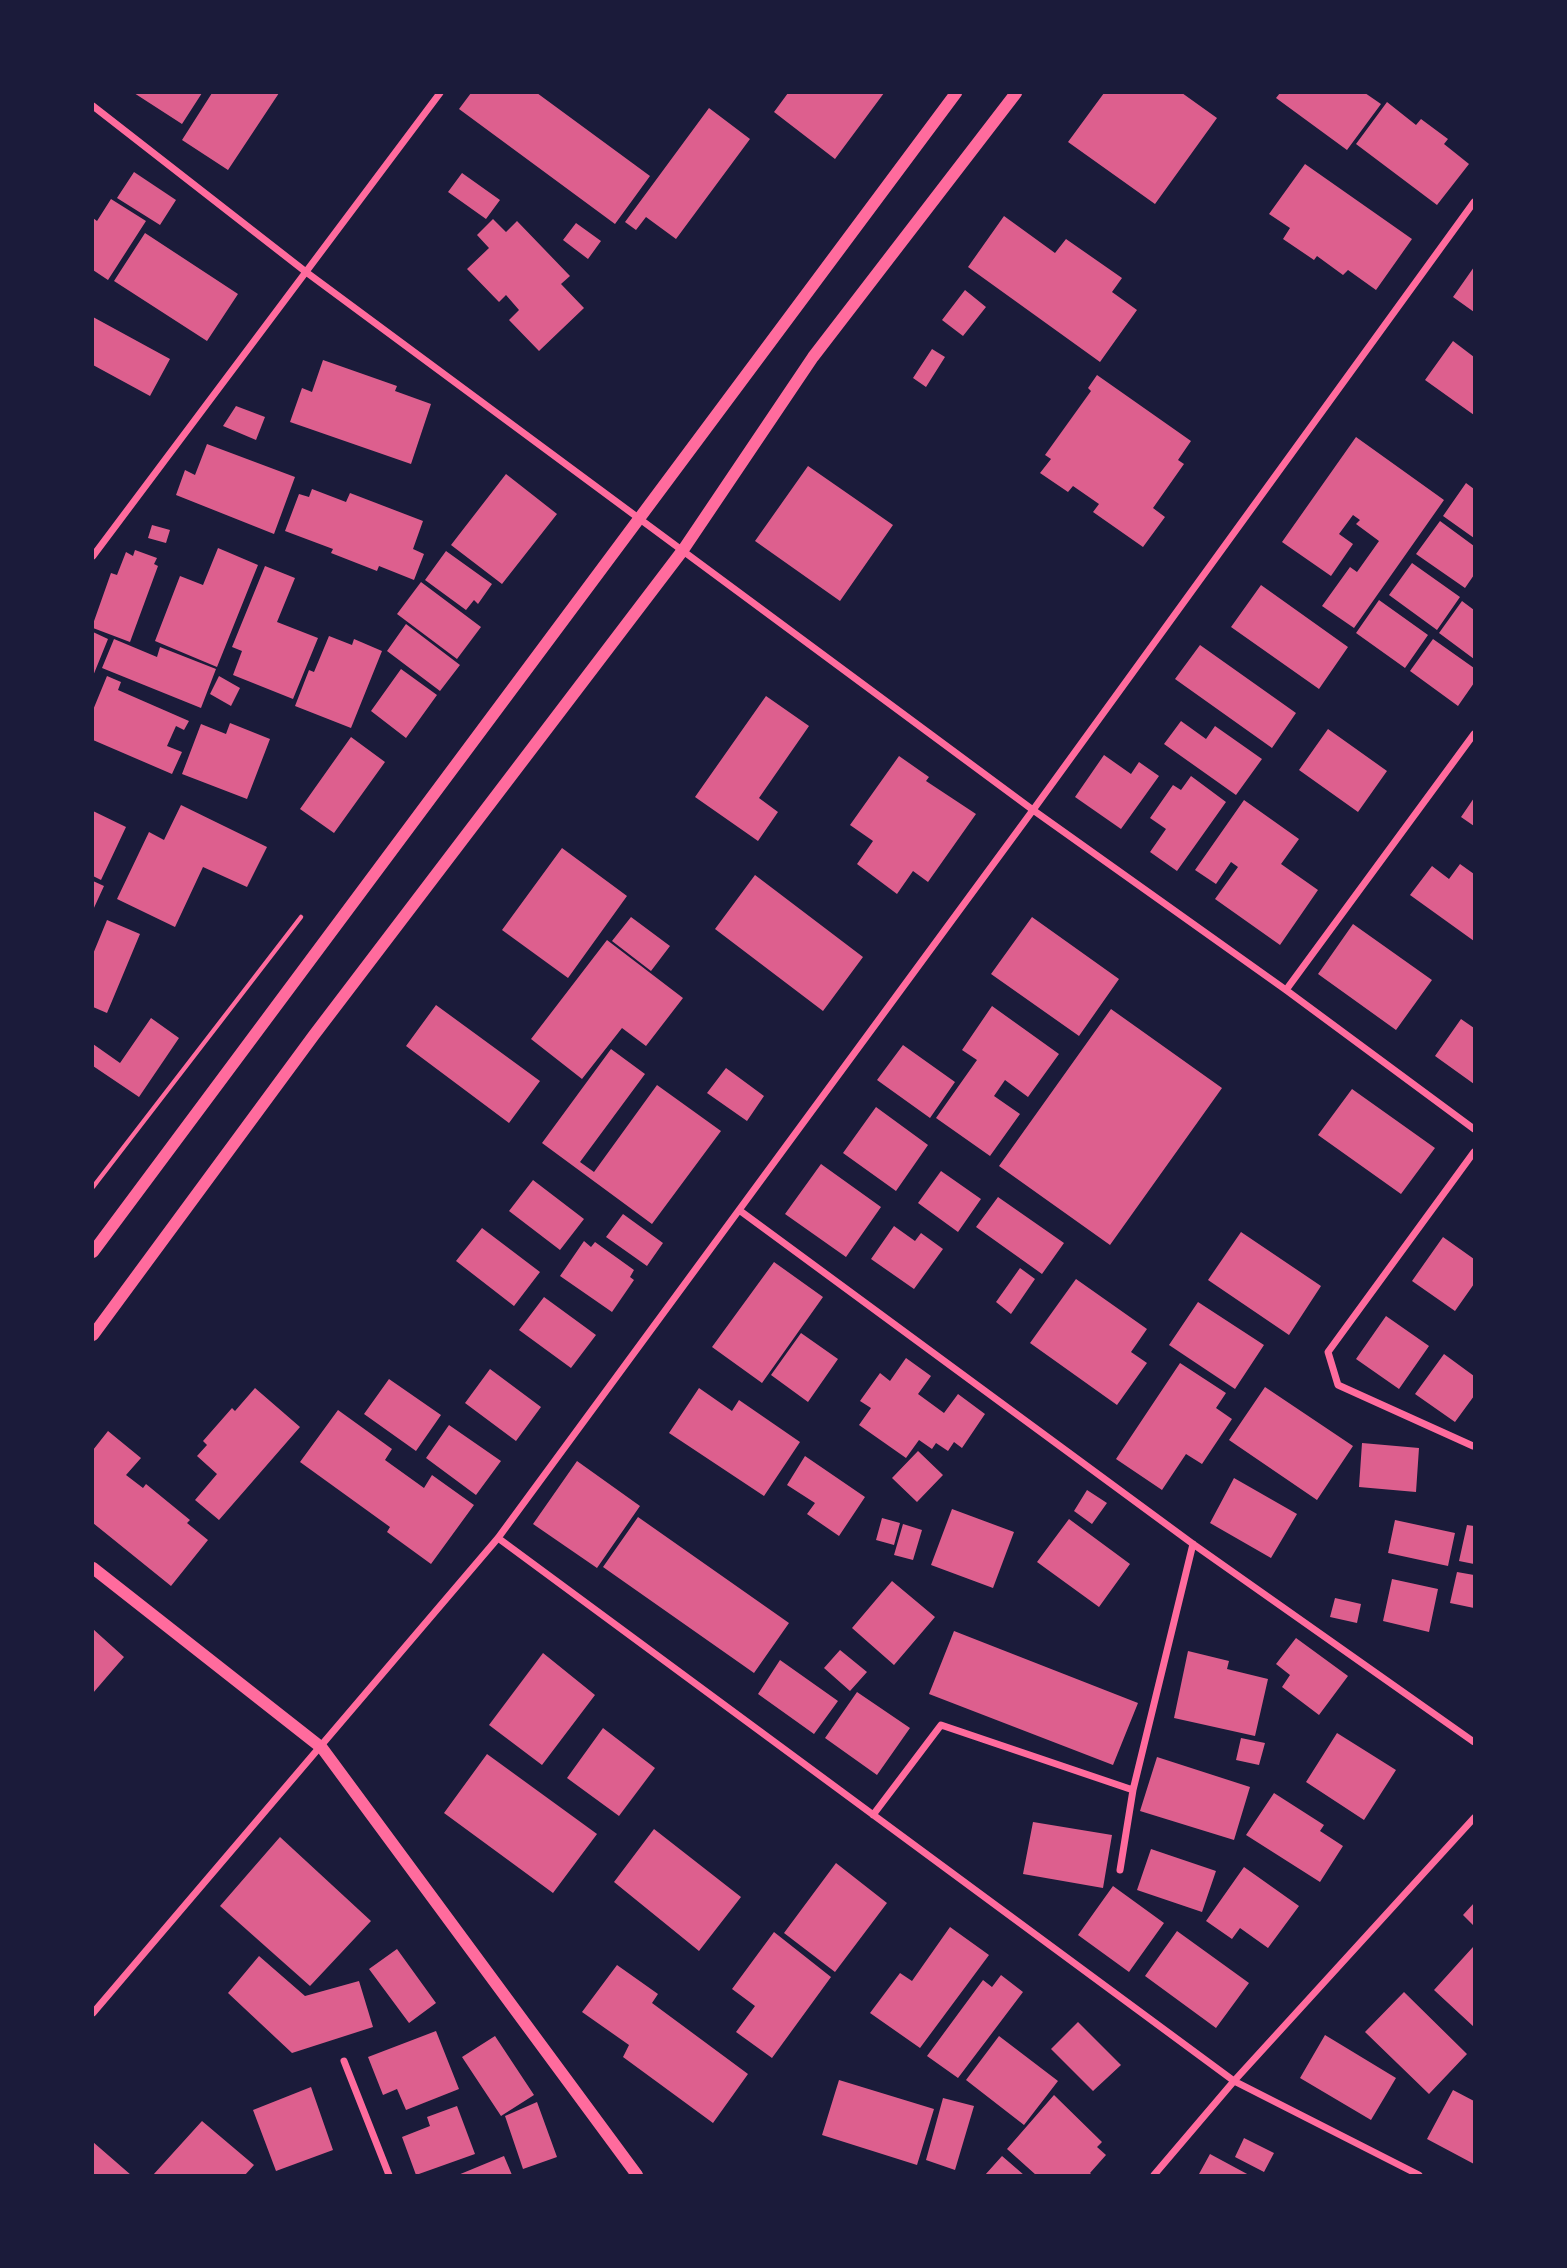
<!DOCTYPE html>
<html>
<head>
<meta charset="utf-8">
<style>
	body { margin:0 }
	#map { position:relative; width:1567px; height:2268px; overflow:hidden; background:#1b1b3a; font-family:Figtree,sans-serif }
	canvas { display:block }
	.frame { position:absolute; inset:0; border:94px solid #1b1b3a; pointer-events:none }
</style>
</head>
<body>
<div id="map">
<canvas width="1567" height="2268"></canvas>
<div class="frame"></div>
</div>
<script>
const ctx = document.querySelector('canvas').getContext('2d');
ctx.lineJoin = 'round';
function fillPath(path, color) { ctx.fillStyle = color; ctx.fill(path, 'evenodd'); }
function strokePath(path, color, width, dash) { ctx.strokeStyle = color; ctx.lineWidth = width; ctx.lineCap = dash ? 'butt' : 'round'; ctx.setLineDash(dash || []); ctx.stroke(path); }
const building = new Path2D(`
	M134 93H202L182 124Z
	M212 93H279L228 170 182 140Z
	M471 93H537L650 176 615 224 459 109Z
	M788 93H884L835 159 774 112Z
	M1104 93H1182L1217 118 1155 204 1068 142Z
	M1280 93H1365L1381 104 1347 150 1276 98Z
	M1387 102 1416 125 1421 119 1448 139 1444 144 1469 164 1437 205 1356 144Z
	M709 108 750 139 676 239 646 217 636 230 625 222Z
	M1305 164 1412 239 1376 290 1348 270 1343 275 1317 256 1314 260 1283 239 1290 228 1269 214Z
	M134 172 176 200 160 225 117 198Z
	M462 173 500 200 486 219 448 192Z
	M111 199 146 221 108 280 93 270V218L97 221Z
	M1004 216 1055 253 1066 239 1122 278 1112 292 1137 310 1100 362 968 267Z
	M493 219 506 232 517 221 570 276 561 284 584 308 539 351 509 320 519 310 506 295 499 302 467 269 489 248 477 235Z
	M576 223 601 241 588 259 563 240Z
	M145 233 238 294 207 341 114 281Z
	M1474 267V312L1453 297Z
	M965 290 986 307 963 336 942 320Z
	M93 317 170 359 150 396 93 365Z
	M1453 341 1474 357V415L1425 380Z
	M932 349 945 357 926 387 913 378Z
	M323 360 397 386 395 391 431 404 411 464 290 422 302 388 312 392Z
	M1097 375 1191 441 1178 460 1184 464 1153 508 1165 517 1143 547 1093 512 1099 504 1073 486 1068 492 1040 473 1051 459 1045 455 1091 391 1088 388Z
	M236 406 265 417 256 440 223 426Z
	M1356 437 1444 500 1354 628 1322 606 1350 567 1357 572 1379 541 1356 524 1360 520 1353 515 1339 534 1353 544 1331 576 1282 542Z
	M207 444 295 477 274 534 176 495 185 470 195 475Z
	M808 466 893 525 840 601 755 541Z
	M506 474 557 514 502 584 451 545Z
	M1466 483 1474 489V538L1443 516Z
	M312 489 346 502 350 493 423 521 413 549 424 554 414 580 379 566 377 571 331 553 333 549 285 531 299 494 309 497Z
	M1440 521 1474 546V575L1465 588 1416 554Z
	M152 525 170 530 166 543 148 538Z
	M218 548 258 565 217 667 155 641 180 576 203 585Z
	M135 550 157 558 154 564 158 566 130 642 93 628V624L111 573 117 575 126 552 133 556Z
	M446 551 492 584 478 604 474 600 466 610 425 580Z
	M1412 563 1460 597 1437 630 1389 595Z
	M265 566 295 578 277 622 318 638 293 699 233 675 242 651 232 647Z
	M421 582 481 627 457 659 397 614Z
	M1261 585 1348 647 1319 689 1231 627Z
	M1379 600 1428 635 1405 668 1356 633Z
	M1462 601 1474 610V659L1439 633Z
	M406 624 460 665 440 691 387 651Z
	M93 632 108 639 93 676Z
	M329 636 352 645 354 639 382 651 351 728 295 706 309 670 314 672Z
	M114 639 157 657 160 647 216 669 201 708 102 668Z
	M1433 639 1474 668V683L1458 706 1410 671Z
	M1200 645 1296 713 1272 748 1175 679Z
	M401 669 437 695 406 738 371 711Z
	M107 676 121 682 118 690 189 721 184 730 176 726 167 746 182 752 172 774 93 740V710Z
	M219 676 240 688 231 706 210 694Z
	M766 696 809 726 759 798 778 812 758 841 695 797Z
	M1181 721 1206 739 1215 726 1262 759 1236 795 1164 744Z
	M230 723 270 739 247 799 182 774 201 724 226 734Z
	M1328 729 1387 771 1358 812 1299 770Z
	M351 737 385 762 334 833 300 809Z
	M1104 755 1131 774 1139 762 1159 776 1121 829 1075 797Z
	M899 756 929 777 926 781 976 814 928 882 913 871 897 894 857 864 873 841 850 825Z
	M1191 776 1226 802 1177 871 1150 852 1166 829 1150 818 1173 785 1181 790Z
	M1474 798V826L1461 817Z
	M1244 800 1299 839 1281 864 1318 890 1280 945 1215 899 1238 867 1231 862 1216 884 1195 870Z
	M181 805 267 847 247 887 203 867 175 927 117 899 149 832 164 840Z
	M93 811 126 827 101 880 93 876Z
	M562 848 627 896 568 978 502 930Z
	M1460 864 1474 874V941L1410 895 1432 866 1449 879Z
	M755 875 863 957 823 1011 715 929Z
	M93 881 104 886 93 910Z
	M631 917 670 946 651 971 612 941Z
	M1032 917 1119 979 1079 1036 991 974Z
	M107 920 140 934 107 1013 93 1007V954Z
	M1353 924 1432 980 1396 1030 1318 974Z
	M607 940 683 998 646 1046 622 1028 582 1079 531 1039Z
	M436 1005 540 1081 509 1123 406 1046Z
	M992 1006 1059 1054 1028 1097 1005 1080 994 1096 1020 1114 990 1156 936 1118 977 1060 962 1050Z
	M1111 1009 1222 1088 1110 1245 999 1166Z
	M151 1018 179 1038 139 1097 93 1066V1044L120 1063Z
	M1461 1019 1474 1028V1084L1435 1056Z
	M903 1045 955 1082 930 1118 877 1080Z
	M611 1049 645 1074 580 1162 594 1172 657 1085 721 1131 652 1224 542 1143Z
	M726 1068 764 1096 747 1121 707 1093Z
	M1352 1089 1435 1148 1401 1194 1318 1135Z
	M876 1107 928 1145 896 1191 843 1153Z
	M821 1164 881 1207 846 1257 785 1214Z
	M941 1171 981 1199 958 1232 918 1203Z
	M533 1180 584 1219 560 1250 509 1211Z
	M998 1197 1064 1243 1042 1274 976 1227Z
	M623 1214 663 1243 647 1266 606 1237Z
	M894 1226 915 1241 921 1233 943 1249 914 1289 871 1259Z
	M482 1228 540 1272 514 1306 456 1261Z
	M1241 1232 1321 1286 1289 1335 1208 1280Z
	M1443 1237 1474 1259V1284L1455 1311 1412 1281Z
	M584 1241 591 1247 595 1242 634 1270 630 1277 634 1280 612 1312 560 1276Z
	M774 1262 823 1297 762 1383 712 1347Z
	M1020 1268 1035 1279 1011 1314 996 1302Z
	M1076 1279 1147 1329 1131 1352 1147 1363 1117 1405 1030 1343Z
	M544 1297 596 1335 571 1368 519 1330Z
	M1198 1302 1264 1345 1235 1389 1169 1345Z
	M1386 1316 1429 1346 1399 1389 1356 1359Z
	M801 1333 838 1359 808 1402 771 1375Z
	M1444 1354 1474 1376V1396L1455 1422 1415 1394Z
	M906 1358 931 1376 918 1394 944 1413 958 1394 985 1414 962 1448 954 1442 948 1451 936 1443 932 1449 919 1440 906 1458 859 1425 871 1408 860 1401 880 1373 890 1381Z
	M1180 1363 1226 1393 1216 1408 1232 1419 1202 1464 1186 1454 1162 1490 1116 1459Z
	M490 1369 541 1407 516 1441 465 1403Z
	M389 1379 441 1415 416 1451 364 1414Z
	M1265 1387 1353 1446 1317 1500 1229 1440Z
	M255 1388 300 1427 219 1520 195 1500 217 1474 197 1456 207 1445 203 1441 232 1408 235 1411Z
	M699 1388 732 1411 739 1400 800 1442 764 1496 669 1433Z
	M338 1410 392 1449 385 1460 424 1488 432 1475 474 1505 431 1564 387 1532 390 1527 300 1462Z
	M449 1425 501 1461 476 1495 426 1458Z
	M108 1431 141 1458 126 1475 143 1488 146 1484 190 1520 187 1523 208 1540 171 1586 93 1523V1450Z
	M1362 1443 1419 1448 1416 1492 1359 1487Z
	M918 1451 943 1475 917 1502 892 1478Z
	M805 1456 865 1497 839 1536 807 1514 815 1503 787 1485Z
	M577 1461 640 1506 597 1568 533 1524Z
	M1234 1478 1297 1514 1271 1558 1210 1523Z
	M1087 1490 1107 1503 1092 1524 1074 1511Z
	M952 1509 1014 1532 993 1588 931 1565Z
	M638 1517 789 1623 754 1673 603 1567Z
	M882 1518 900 1523 894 1545 876 1540Z
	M1069 1519 1130 1564 1099 1607 1037 1562Z
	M1395 1520 1455 1533 1448 1566 1388 1553Z
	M903 1524 922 1530 913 1560 894 1555Z
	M1467 1525 1474 1526V1564L1459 1561Z
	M1457 1572 1474 1575V1608L1450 1603Z
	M1392 1579 1438 1589 1429 1632 1383 1621Z
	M892 1581 935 1617 894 1665 852 1628Z
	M1335 1598 1361 1604 1357 1623 1330 1617Z
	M93 1629 124 1657 93 1693Z
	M954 1631 1138 1703 1113 1765 929 1694Z
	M1296 1638 1348 1676 1319 1715 1282 1687 1290 1675 1276 1664Z
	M840 1650 867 1672 850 1691 824 1668Z
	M1188 1651 1229 1661 1227 1669 1268 1679 1255 1736 1174 1718Z
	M543 1653 595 1695 542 1765 489 1725Z
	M780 1660 838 1701 814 1734 758 1694Z
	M857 1692 910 1728 877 1775 825 1738Z
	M603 1728 655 1768 619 1816 567 1778Z
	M1337 1733 1396 1770 1364 1820 1306 1782Z
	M1241 1738 1265 1743 1259 1765 1236 1760Z
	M487 1754 597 1834 553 1893 444 1813Z
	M1157 1757 1250 1787 1234 1840 1140 1811Z
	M1274 1793 1324 1825 1320 1831 1343 1846 1320 1882 1246 1835Z
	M1033 1822 1112 1835 1103 1888 1023 1874Z
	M654 1829 741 1897 699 1951 614 1882Z
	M280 1837 371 1921 310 1986 220 1906Z
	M1151 1849 1216 1871 1202 1912 1137 1890Z
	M836 1863 887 1903 835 1972 784 1933Z
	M1244 1867 1299 1906 1268 1948 1240 1928 1232 1939 1206 1921Z
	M1113 1886 1164 1923 1129 1972 1078 1935Z
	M1474 1903V1926L1463 1915Z
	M950 1927 989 1955 920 2048 870 2013 900 1973 912 1981Z
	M1177 1931 1249 1983 1216 2028 1145 1976Z
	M774 1932 831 1977 772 2058 736 2032 755 2006 732 1989Z
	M1473 1947 1474 1949V2027L1434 1990Z
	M397 1949 436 2003 409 2023 369 1969Z
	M259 1956 305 1996 359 1981 373 2027 292 2053 228 1993Z
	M617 1965 658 1994 652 2003 748 2074 713 2123 623 2057 629 2045 582 2012Z
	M1001 1975 1023 1992 958 2078 927 2056 983 1980 992 1987Z
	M1404 1992 1467 2054 1429 2094 1365 2032Z
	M1078 2022 1121 2065 1093 2091 1051 2049Z
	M436 2031 459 2089 406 2110 397 2089 383 2095 368 2057Z
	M1325 2035 1396 2078 1371 2120 1300 2078Z
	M495 2036 534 2095 501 2116 462 2057Z
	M999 2036 1058 2081 1024 2125 966 2080Z
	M839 2080 934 2109 917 2165 822 2135Z
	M311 2087 333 2150 276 2171 253 2110Z
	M1453 2090 1474 2101V2164L1427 2139Z
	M1054 2095 1102 2142 1097 2147 1106 2155 1090 2173 1092 2175H1036L1007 2149Z
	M943 2098 974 2106 955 2170 926 2160Z
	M537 2102 557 2157 523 2169 505 2116Z
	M457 2106 475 2154 416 2175 402 2137 430 2126 427 2117Z
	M202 2121 254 2165 245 2175H153Z
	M1244 2138 1274 2153 1264 2172 1235 2157Z
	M93 2142 131 2175H93Z
	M1210 2154 1249 2175 1199 2174Z
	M504 2156 512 2175H458Z
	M1002 2156 1024 2175H985Z`);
const path = new Path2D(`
	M93 1187 301 917`);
const minor = new Path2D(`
	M93 106 306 272 1033 810 1286 990 1474 1129
	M93 556 440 93
	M1286 990 1474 734
	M739 1210 1193 1544 1474 1742
	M1473 1446 1338 1385 1328 1352 1474 1152
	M498 1538 1234 2081 1419 2175
	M873 1815 941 1725 1133 1790
	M1120 1870 1133 1790 1193 1544
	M93 2013 498 1538 1033 810 1474 202
	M344 2061 389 2175
	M1154 2175 1234 2081 1474 1818`);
const tertiary = new Path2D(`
	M93 1252 956 93
	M93 1335 314 1035 683 550 813 357 1016 93
	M93 1568 322 1748 637 2175`);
fillPath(building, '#dd5f8e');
strokePath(path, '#ff6b9d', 4.5);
strokePath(minor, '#ff6b9d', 7);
strokePath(tertiary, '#ff6b9d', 12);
</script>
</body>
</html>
